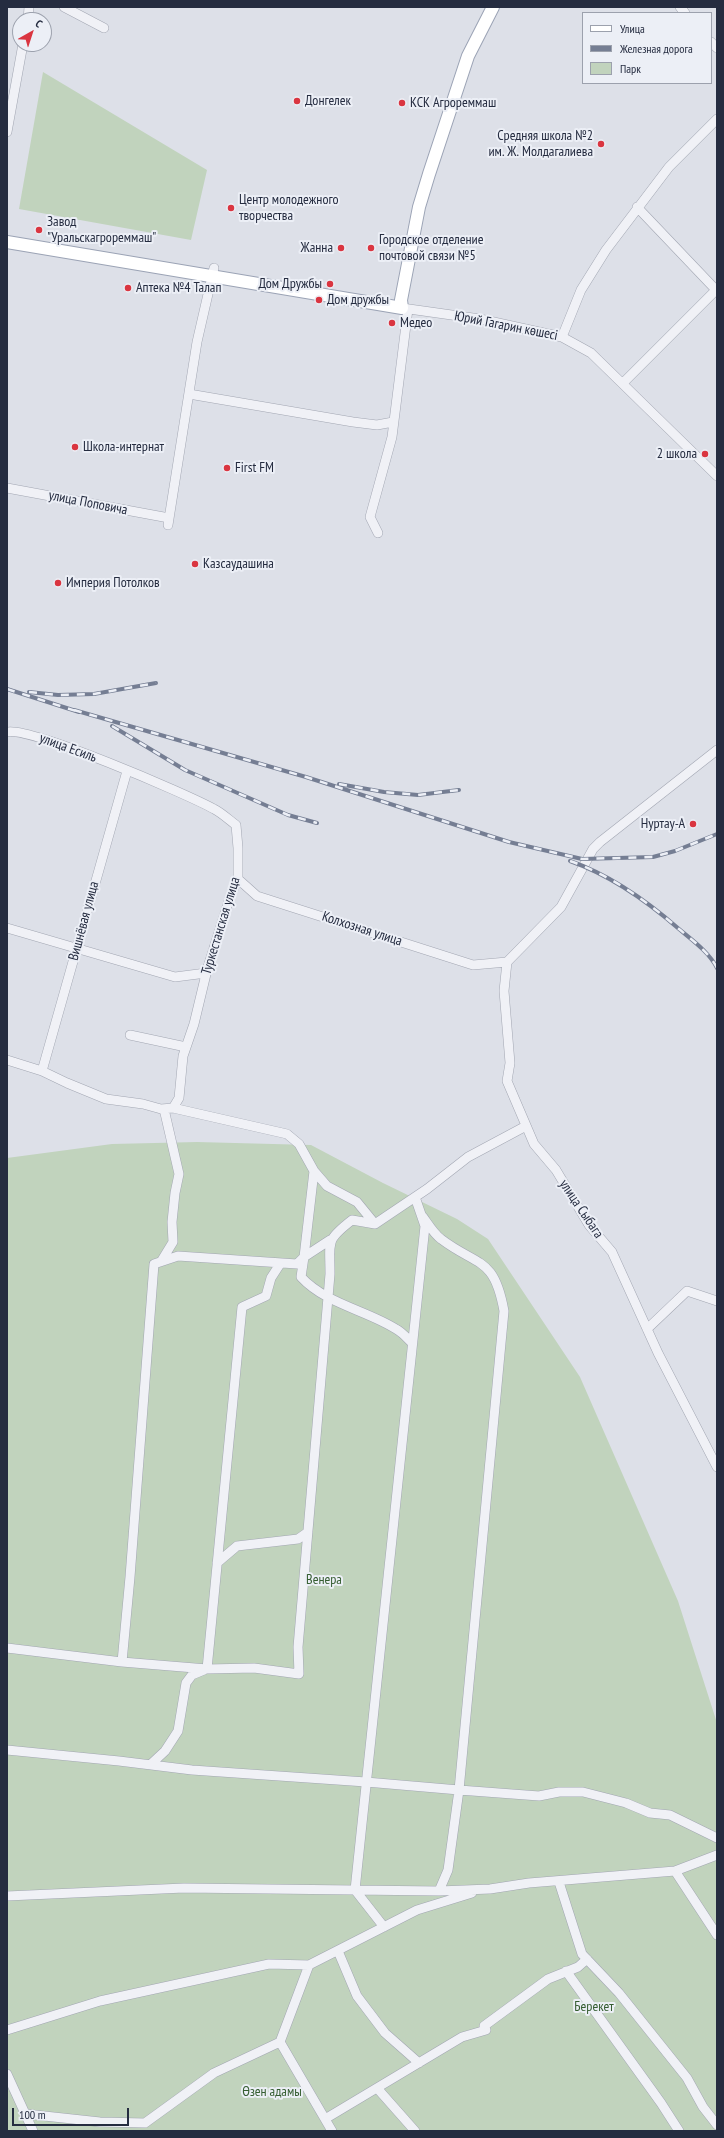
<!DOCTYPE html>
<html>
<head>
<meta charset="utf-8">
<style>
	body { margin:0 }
	#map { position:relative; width:724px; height:2138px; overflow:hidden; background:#dde0e8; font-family:"PT Sans Narrow",sans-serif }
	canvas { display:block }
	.frame { position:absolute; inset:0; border:8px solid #252c40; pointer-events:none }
	.legend { position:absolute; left:582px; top:12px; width:130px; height:72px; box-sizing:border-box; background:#eceff6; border:1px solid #9ca1ad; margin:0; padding:5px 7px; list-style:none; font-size:12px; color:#252c40 }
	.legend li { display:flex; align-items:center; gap:8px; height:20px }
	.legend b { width:20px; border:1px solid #9ca1ad }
	.north { position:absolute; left:12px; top:12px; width:40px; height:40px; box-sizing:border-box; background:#eceff6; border:1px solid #9ca1ad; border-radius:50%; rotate:39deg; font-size:11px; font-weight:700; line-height:16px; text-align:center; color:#252c40 }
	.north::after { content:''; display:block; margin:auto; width:14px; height:18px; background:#da3540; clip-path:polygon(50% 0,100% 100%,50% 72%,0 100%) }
	.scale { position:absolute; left:12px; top:2108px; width:117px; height:18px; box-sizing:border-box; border:2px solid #252c40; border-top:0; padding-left:5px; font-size:12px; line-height:14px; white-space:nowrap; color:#252c40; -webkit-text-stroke:3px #eceff6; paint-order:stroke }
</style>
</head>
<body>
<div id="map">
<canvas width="724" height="2138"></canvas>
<div class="frame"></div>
<ul class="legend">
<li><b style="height:5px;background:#fff"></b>Улица</li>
<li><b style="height:5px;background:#757e93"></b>Железная дорога</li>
<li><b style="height:11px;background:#c1d3bd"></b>Парк</li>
</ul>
<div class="north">С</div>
<div class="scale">100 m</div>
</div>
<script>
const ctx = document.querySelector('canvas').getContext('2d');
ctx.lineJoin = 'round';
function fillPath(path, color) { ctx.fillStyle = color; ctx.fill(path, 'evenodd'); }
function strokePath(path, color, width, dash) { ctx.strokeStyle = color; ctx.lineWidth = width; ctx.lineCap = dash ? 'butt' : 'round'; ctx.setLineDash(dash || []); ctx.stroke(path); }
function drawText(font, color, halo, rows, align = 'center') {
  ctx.font = font + ' "PT Sans Narrow",sans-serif'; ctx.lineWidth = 4; ctx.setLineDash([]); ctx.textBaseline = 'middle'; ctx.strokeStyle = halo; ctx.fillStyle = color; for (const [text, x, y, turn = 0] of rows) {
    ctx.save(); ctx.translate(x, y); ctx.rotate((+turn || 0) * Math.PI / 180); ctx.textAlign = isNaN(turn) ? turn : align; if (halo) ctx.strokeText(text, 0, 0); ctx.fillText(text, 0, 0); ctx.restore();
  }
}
const green = new Path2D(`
	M43 72 207 170 191 240 19 209Z
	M197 1142 311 1145 383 1183 457 1219 488 1239 580 1377 678 1601 717 1723V2131H7V1158L112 1144Z`);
const minor = new Path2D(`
	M64 7 104 28
	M680 7 685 13
	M28 20 29 7
	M711 42 717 48
	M7 132 23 44
	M637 207 717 291
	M402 308 480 319 562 337 591 353 717 476
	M562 337 581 290 606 250 669 167 717 119
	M623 383 717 289
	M189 394 353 422 377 425 393 422
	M7 488 169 518
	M168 525 197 342 214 268
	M378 533 370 517 392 437 408 309
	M7 732C29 726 187 794 214 809 222 813 229 820 236 825L238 848V879L231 894 207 970 194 1024 183 1056 179 1098 173 1108 161 1109 143 1104 106 1099 67 1083 42 1071 7 1060
	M238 879 257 896 473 965 507 962 561 907 593 849 600 842 717 750
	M7 928 175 977 206 973
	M507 962 504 991 510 1063 507 1081 534 1144 556 1170 589 1225 612 1252 658 1353 717 1467
	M130 1035 186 1047
	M42 1071 127 771
	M173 1108 287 1134 299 1144 314 1171 327 1186 357 1202 375 1224
	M423 1217C428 1224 434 1234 441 1239 478 1267 494 1256 504 1311L459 1790 448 1870 439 1891
	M330 1240 304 1257 301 1277C326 1304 366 1310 396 1329 402 1332 407 1338 412 1343
	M162 1260 173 1242 172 1222 175 1193 179 1174 164 1109
	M647 1329 687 1291 717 1301
	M217 1563 237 1546 298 1539 308 1532
	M7 1648 122 1662 207 1669 254 1668 299 1674 298 1647 330 1274C330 1241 325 1241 352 1220L375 1224 427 1189 468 1157 526 1126
	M122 1662 130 1577 154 1264 178 1256 297 1264 304 1257 314 1171
	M207 1669 242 1307 266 1296 271 1278 280 1264
	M7 1750 119 1761 192 1770 366 1782 459 1790 539 1796 559 1792H583L626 1803 650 1813 670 1815 717 1838
	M150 1765 165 1751 178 1731 186 1683 192 1675 204 1670
	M675 1871 717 1935
	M559 1882 582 1954 619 1993 687 2078 703 2107 717 2125
	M7 1896 184 1888 439 1891 490 1889 529 1883 675 1871 717 1855
	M384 1927 355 1890 425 1226 415 1197
	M338 1951 357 1996 385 2033 419 2063
	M566 1971 661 2103 679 2131
	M484 2026 548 1979 578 1967 587 1959
	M7 2030 100 2001 269 1964 309 1965
	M280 2042 332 2131
	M7 2074 33 2131
	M377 2088 415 2131
	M26 2114 100 2122 145 2123 214 2073 280 2042 309 1965 417 1910 472 1893
	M325 2119 462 2037 486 2030`);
const major = new Path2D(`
	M7 242 402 308 401 300 419 207 429 174 468 56 493 7`);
const rail = new Path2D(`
	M7 689 79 712
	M29 692 58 695 94 694 156 683
	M74 710 306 777 509 842 582 859 653 857 675 851 717 834
	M112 726 185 770 288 815 317 823
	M339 784 384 792 418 795 459 790
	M570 861C610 875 647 901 679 929 692 940 709 952 717 968`);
const markers = [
	[297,101,4,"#da3540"],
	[402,103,4,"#da3540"],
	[601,144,4,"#da3540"],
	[231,208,4,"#da3540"],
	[39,230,4,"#da3540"],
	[341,248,4,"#da3540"],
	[371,248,4,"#da3540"],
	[330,284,4,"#da3540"],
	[128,288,4,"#da3540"],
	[319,300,4,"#da3540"],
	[392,323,4,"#da3540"],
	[75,447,4,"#da3540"],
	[705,454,4,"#da3540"],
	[227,468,4,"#da3540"],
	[195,564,4,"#da3540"],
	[58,583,4,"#da3540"],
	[693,824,4,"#da3540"]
];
const poiNames = [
	["Донгелек",305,101],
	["КСК Агрореммаш",410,103],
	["Средняя школа №2",593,136,"right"],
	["им. Ж. Молдагалиева",593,152,"right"],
	["Центр молодежного",239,200],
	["творчества",239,216],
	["Завод",47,222],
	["\"Уральскагрореммаш\"",47,238],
	["Городское отделение",379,240],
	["почтовой связи №5",379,256],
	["Жанна",333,248,"right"],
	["Дом Дружбы",322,284,"right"],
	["Аптека №4 Талап",136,288],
	["Дом дружбы",327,300],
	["Медео",400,323],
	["Школа-интернат",83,447],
	["2 школа",697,454,"right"],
	["First FM",235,468],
	["Казсаудашина",203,564],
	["Империя Потолков",66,583],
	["Нуртау-А",685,824,"right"]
];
const streetNames = [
	["Юрий Гагарин көшесі",506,326,11],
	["улица Поповича",88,503,11],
	["улица Есиль",68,748,20],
	["Вишнёвая улица",84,921,-75],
	["Туркестанская улица",221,926,-73],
	["Колхозная улица",362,929,18],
	["улица Сыбага",581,1209,56]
];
const parkNames = [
	["Венера",324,1580],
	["Берекет",594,2007],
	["Өзен адамы",272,2092]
];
fillPath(green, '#c1d3bd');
strokePath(minor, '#a2a6b2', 10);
strokePath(major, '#9ba3b5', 14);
strokePath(minor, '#f0f1f6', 9);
strokePath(major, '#fff', 12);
strokePath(rail, '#757e93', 4);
strokePath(rail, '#eceff6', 2.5, [8]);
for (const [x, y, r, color] of markers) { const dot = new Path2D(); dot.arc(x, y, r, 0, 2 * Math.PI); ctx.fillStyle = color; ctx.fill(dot); strokePath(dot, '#eceff6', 1.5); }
drawText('14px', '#252c40', '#eceff6', poiNames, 'left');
drawText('14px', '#252c40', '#eceff6', streetNames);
drawText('14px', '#355d31', '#eceff6', parkNames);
</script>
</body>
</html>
